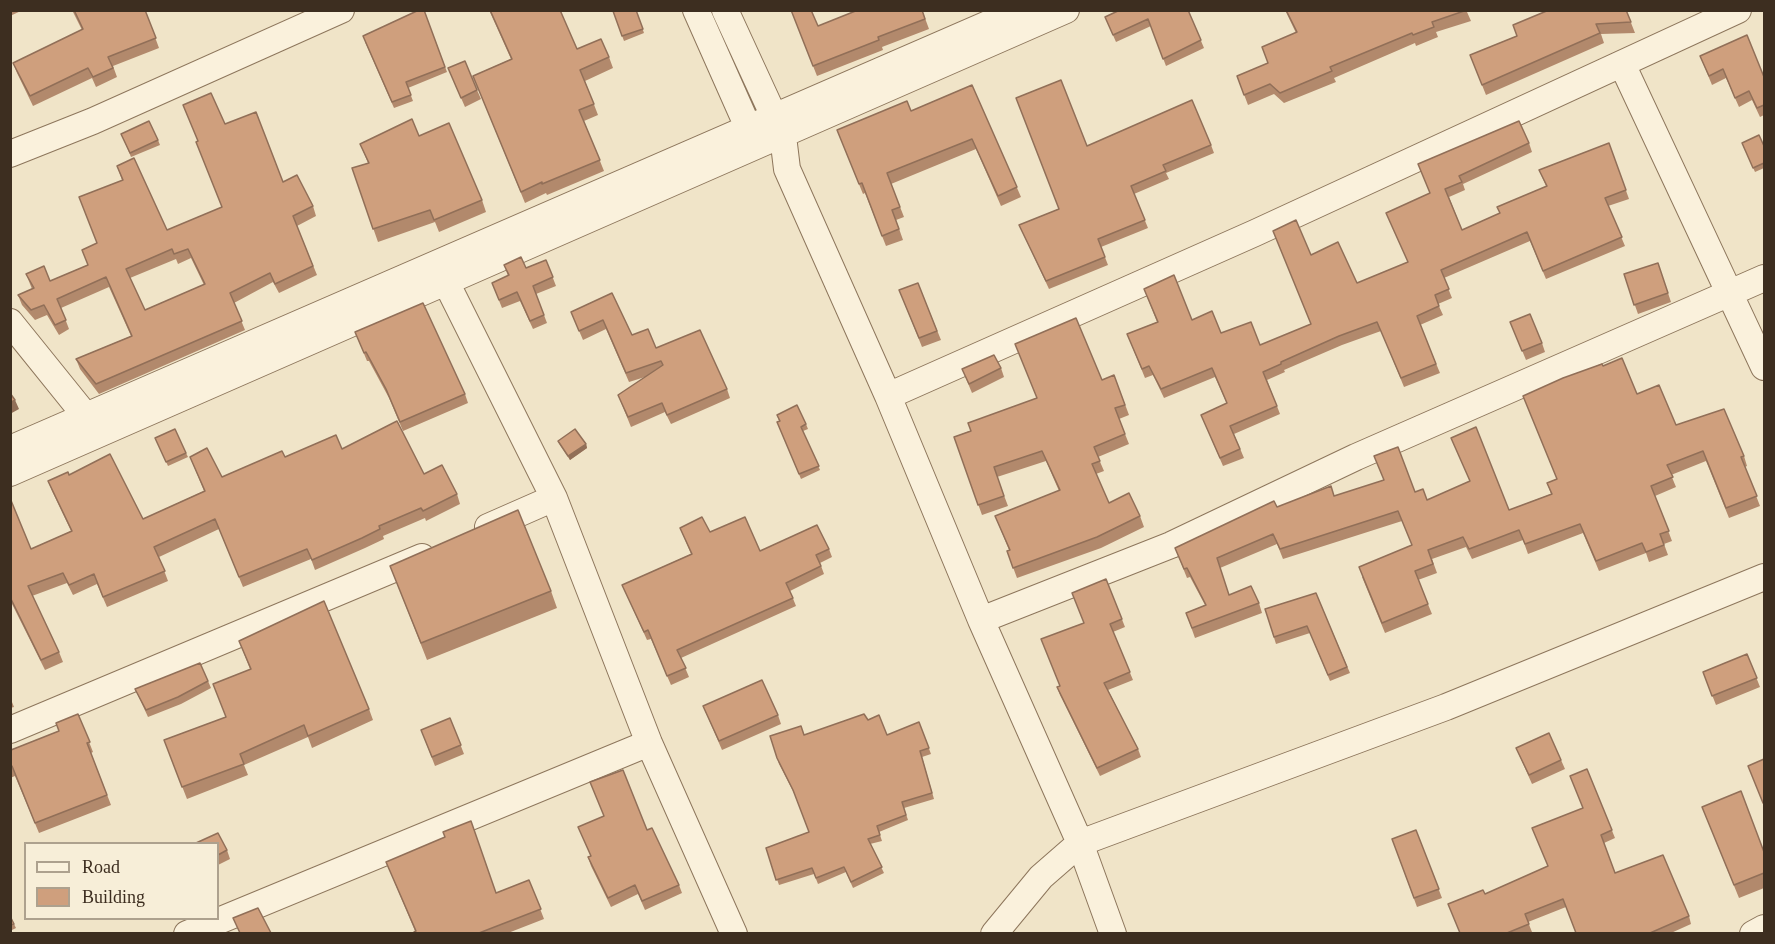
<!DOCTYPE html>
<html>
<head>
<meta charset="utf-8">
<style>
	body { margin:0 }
	#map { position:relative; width:1775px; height:944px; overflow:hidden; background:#f0e4c8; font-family:Georgia,serif }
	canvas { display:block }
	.frame { position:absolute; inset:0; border:12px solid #3d2e20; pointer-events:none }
	.legend { position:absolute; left:24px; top:842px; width:195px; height:78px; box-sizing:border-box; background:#f7eed8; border:2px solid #ada18e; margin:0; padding:8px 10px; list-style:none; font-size:18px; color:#3d2e20 }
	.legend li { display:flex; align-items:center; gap:12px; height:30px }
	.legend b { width:30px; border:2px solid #ada18e }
</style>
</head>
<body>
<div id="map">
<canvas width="1775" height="944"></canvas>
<div class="frame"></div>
<ul class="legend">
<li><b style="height:8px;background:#faf1dc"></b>Road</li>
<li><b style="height:16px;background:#cf9f7d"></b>Building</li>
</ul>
</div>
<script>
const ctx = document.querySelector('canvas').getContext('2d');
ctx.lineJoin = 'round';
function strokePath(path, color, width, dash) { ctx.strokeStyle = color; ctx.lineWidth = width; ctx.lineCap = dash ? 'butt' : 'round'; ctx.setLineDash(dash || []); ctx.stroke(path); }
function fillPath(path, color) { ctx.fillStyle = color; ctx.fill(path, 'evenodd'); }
const street = new Path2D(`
	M696 10 755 143
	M725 10 783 136 787 169 888 396 981 620 1080 843 1113 934
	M1622 64 1764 367
	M10 154 93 121 341 10
	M446 282 554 498 649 743 734 934
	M10 322 85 415
	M888 396 1255 233 1738 10
	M10 449 1020 10
	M10 473 1066 10
	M488 527 554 498
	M981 620 1171 545 1356 457 1764 278
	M10 730 422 557
	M187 934 649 743
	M994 934 1041 877 1080 843 1446 707 1764 577
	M1753 934 1764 928`);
const wall = new Path2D(`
	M10 10H23L10 16Z
	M72 10H145L159 48 113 66 117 77 96 87 92 78 33 106 17 73 13 63 82 30Z
	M424 10 447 72 408 88 413 101 394 108 365 42Z
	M489 10H560L577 49 609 57 613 68 585 81 598 115 584 121 604 171 547 195 546 193 525 203 473 76 511 59Z
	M636 10 644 33 624 41 613 11Z
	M791 10 818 26 922 10 929 29 882 47 883 50 817 76Z
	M1188 10 1204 48 1166 66 1151 26 1116 42 1105 17Z
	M1285 10H1470L1467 12 1471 21 1436 32 1438 37 1416 46 1415 43 1334 78 1336 82 1284 103 1274 94 1248 105 1237 76 1268 64 1296 33Z
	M1626 10 1635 33 1601 34 1604 43 1486 95 1470 55 1517 36 1513 25Z
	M1700 56 1764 77V115L1760 117 1752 100 1739 107 1726 78 1712 85Z
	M448 68 477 90 481 99 465 107Z
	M972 85 1021 197 1001 206 976 149 891 184 904 217 896 220 903 240 886 246 865 193 863 194 837 130 911 111Z
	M183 105 225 124 283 182 313 206 316 216 297 226 317 275 279 293 273 282 234 303 245 330 99 394 80 369 76 359 131 336 109 287 61 308 69 329 59 335 47 315 35 320 22 305 18 295 32 289 26 274 50 281 88 265 82 250 97 243 122 180 117 166 167 230 222 207 198 141ZM191 258 204 285 145 310 130 278 176 259 178 264Z
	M419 136 482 200 486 212 439 232 435 222 378 242 352 168 368 163 360 144Z
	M123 138 158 140 160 145 131 157Z
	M1529 143 1532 152 1463 184 1465 190 1449 197 1462 230 1500 213 1546 186 1539 170 1609 143 1629 199 1608 206 1625 246 1546 279 1530 241 1444 278 1452 298 1438 304 1443 315 1420 325 1440 373 1404 387 1381 331 1342 345 1284 370 1285 372 1267 380 1280 414 1234 434 1244 458 1223 466 1201 415 1227 404 1215 377 1164 398 1153 375 1145 378 1127 334 1157 322 1144 289 1192 320 1221 333 1260 345 1311 324V255L1357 283 1408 262 1386 213 1430 193 1418 164Z
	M1742 143 1764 146V168L1755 172Z
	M1211 145 1214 153 1166 173 1169 179 1134 194 1148 228 1101 247 1108 265 1049 289 1019 225 1059 209 1087 146Z
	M546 260 556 286 536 294 547 323 533 329 520 301 502 308 492 283 508 276 504 265 526 268Z
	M1658 263 1671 302 1638 314 1624 274Z
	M918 283 941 340 922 347 899 290Z
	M612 293 632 335 727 389 730 398 671 424 665 412 631 427 618 395 645 377 629 382 606 329 583 340 571 312Z
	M1514 331 1542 343 1545 352 1526 360Z
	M355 332 465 394 468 403 403 431 389 398 369 361H367Z
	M1603 366 1676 425 1744 456 1747 466 1745 467 1760 506 1729 518 1706 461 1671 475 1676 487 1655 496 1672 541 1664 544 1668 555 1649 562 1646 553 1599 571 1583 533 1528 554 1523 540 1472 559 1466 547 1432 559 1437 573 1418 580 1432 614 1385 633 1362 577 1412 545 1402 521 1283 559 1277 544 1220 568 1229 595 1259 603 1262 613 1195 638 1186 613 1205 605 1190 577 1187 578 1175 548 1277 507 1335 496 1415 492 1427 500 1470 481 1451 438 1509 510 1551 494 1547 483 1557 479 1523 396Z
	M1001 368 1004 377 972 393 962 369Z
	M1114 375 1129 415 1119 419 1129 444 1098 457 1104 471 1096 474 1109 503 1140 516 1144 527 1101 548 1017 578 1007 551 1009 550 995 516 1059 491 1046 461 997 477 1008 506 982 515 954 437Z
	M777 415 806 424 808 429 803 431 820 470 801 479 779 427V421Z
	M558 441 586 444 587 448 570 460 560 445Z
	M157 442 186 453 188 457 168 466Z
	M342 449 424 474 457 494 460 504 426 521 425 518 383 536 384 539 365 548 315 570 311 559 243 587 219 529 159 557 168 581 107 607 97 584 73 595 67 583 32 596 59 652 63 662 45 670 10 600V498L31 549 71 531 52 491 48 481 69 475 143 519 204 491 190 457 222 477 285 457Z
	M680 528 710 532 760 551 829 549 832 557 820 563 824 574 790 591 796 606 681 658 689 677 671 685 651 639 647 640 622 585 691 554Z
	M390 566 551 591 557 608 427 660Z
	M1106 579 1125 627 1113 632 1133 680 1108 690 1138 749 1141 757 1100 776 1060 695 1057 687 1060 686 1084 623Z
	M1316 593 1350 673 1330 681 1310 633 1276 644 1265 609Z
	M239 641 369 709 373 720 312 748 308 737 244 765 248 775 187 799 164 740 226 717 250 669Z
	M1747 654 1760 687 1716 705 1703 672Z
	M208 681 211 688 181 704 148 717 135 689Z
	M10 697 14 707 10 708Z
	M703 706 778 715 781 724 722 750Z
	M78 714 93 752 91 753 111 805 39 833 15 776 10 778V749L11 750 59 731Z
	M450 718 464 754 435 766 421 730Z
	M868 720 887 735 919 722 931 754 922 757 934 799 904 808 908 820 879 832 882 841 870 844 884 873 853 888 846 872 818 884 814 874 779 885 766 848 809 832 795 795 779 764 770 736 804 735Z
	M1516 748 1561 760 1565 769 1532 784Z
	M1587 769 1615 838 1604 843 1615 873 1689 916 1691 924 1671 933H1576L1566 907 1528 922 1532 932 1528 933H1460L1485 894 1548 866 1582 808Z
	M1702 807 1764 852V888L1739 898Z
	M578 827 647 830 679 885 682 893 645 910 638 894 611 907 591 866 588 857 591 856Z
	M1416 830 1442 898 1417 907 1392 839Z
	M218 843 227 850 230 859 218 865Z
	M386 862 496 893 529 880 544 919 508 933H414L415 931Z
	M10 916 16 928 10 931Z`);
const shadedWall = new Path2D(`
	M15 400 19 409 10 414V403Z
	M586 444 587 448 570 460 568 456Z`);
const building = new Path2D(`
	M74 10H145L156 38 108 57 113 68 93 77 88 68 30 96 13 63 83 29Z
	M419 10H424L445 67 406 82 411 95 392 102 363 36Z
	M490 10H560L577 49 601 39 609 57 580 70 594 104 579 110 600 160 542 184V182L521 192 473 76 512 59Z
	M615 10H636L643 29 622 36 613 11Z
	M791 10H811L818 26 858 10H922L925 19 878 37 879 40 813 66Z
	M1120 10H1188L1201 40 1163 59 1148 19 1113 35 1105 17Z
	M1286 10H1467L1432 22 1434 27 1413 35 1412 33 1330 67 1332 71 1280 93 1270 84 1244 95 1237 76 1268 63 1262 47 1297 32Z
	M1549 10H1626L1631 22 1596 24 1600 33 1482 85 1470 55 1517 36 1513 25Z
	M1747 35 1764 77V105L1757 108 1749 91 1735 98 1723 69 1709 76 1700 56Z
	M465 61 477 90 461 98 448 68Z
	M1061 80 1087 146 1192 100 1211 145 1163 165 1166 171 1131 186 1145 220 1098 239 1105 257 1046 281 1019 225 1059 209 1016 98Z
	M972 85 1017 187 998 196 972 139 887 173 900 207 892 210 899 229 882 236 862 183 859 184 837 130 907 101 911 111Z
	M211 93 225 124 256 112 283 182 297 175 313 206 293 216 313 266 275 284 270 273 230 293 242 321 96 384 76 359 132 336 106 277 57 299 66 320 55 325 44 305 31 310 18 295 34 288 26 274 44 266 50 281 88 265 82 250 97 243 79 197 123 180 117 166 134 158 167 230 222 207 196 142 198 141 183 105ZM172 249 174 254 188 249 205 284 145 310 126 269Z
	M412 119 419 136 449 123 482 200 434 220 430 210 373 229 352 168 369 163 360 144Z
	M149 121 158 140 130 153 121 134Z
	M1519 121 1529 143 1459 176 1462 182 1445 189 1462 230 1500 213 1497 207 1547 186 1539 170 1609 143 1626 190 1605 198 1622 237 1543 271 1527 232 1441 270 1449 289 1435 295 1439 306 1417 316 1436 364 1401 378 1377 322 1339 336 1281 362V364L1263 372 1277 406 1230 426 1240 449 1220 458 1201 415 1227 403 1212 368 1161 389 1149 366 1142 369 1127 334 1158 322 1144 289 1174 275 1192 320 1212 311 1221 333 1251 322 1260 345 1311 324 1273 231 1296 220 1311 255 1338 242 1357 283 1408 262 1386 213 1430 193 1418 164Z
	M1759 135 1764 146V163L1753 168 1742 143Z
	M521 257 526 268 546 260 553 277 533 286 544 315 530 321 517 292 499 300 492 283 509 275 504 265Z
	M1658 263 1668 293 1634 305 1624 274Z
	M918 283 937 331 919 338 899 290Z
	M612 293 632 335 648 329 656 348 700 330 727 389 667 415 662 403 628 417 618 395 663 365 661 361 626 373 603 320 579 331 571 312Z
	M423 303 465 394 400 422 386 389 366 352 364 353 355 332Z
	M1530 314 1542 343 1522 351 1510 322Z
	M1076 318 1102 380 1114 375 1125 405 1115 408 1125 434 1094 447 1100 461 1092 464 1109 503 1129 493 1140 516 1097 537 1013 568 1007 551 1010 550 995 516 1060 490 1042 451 994 467 1004 496 978 505 954 437 971 431 968 423 1037 398 1015 344Z
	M994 355 1001 368 969 384 962 369Z
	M1622 358 1637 394 1659 385 1676 425 1724 409 1744 456 1741 457 1757 496 1726 508 1703 451 1667 465 1673 477 1651 486 1669 531 1660 534 1664 545 1646 552 1642 543 1596 561 1580 524 1525 544 1519 530 1469 549 1463 537 1428 550 1433 564 1415 571 1428 604 1382 623 1359 567 1412 545 1398 511 1280 549 1273 534 1217 558 1229 595 1251 586 1259 603 1192 628 1186 613 1206 605 1187 568 1184 569 1175 548 1274 501 1277 507 1331 486 1334 496 1384 480 1374 456 1398 447 1415 492 1423 489 1427 500 1470 481 1451 438 1476 427 1509 510 1552 494 1547 483 1557 479 1523 396 1563 378 1602 364 1603 366Z
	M10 393 15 400 10 403Z
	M797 405 806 424 801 427 819 466 799 474 777 422 780 421 777 415Z
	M397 421 424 474 442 465 457 494 423 511 421 508 379 526 380 529 362 538 312 560 307 549 239 577 215 519 154 547 165 571 103 597 94 574 69 585 63 573 28 586 59 652 41 660 10 597V498L31 549 72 531 48 481 68 472 69 475 110 454 143 519 205 491 190 457 207 448 222 477 282 451 285 457 336 435 342 449Z
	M175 429 186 453 166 462 155 438Z
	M575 429 586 444 568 456 558 441Z
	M518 510 551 591 421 643 390 566Z
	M702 517 710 532 745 517 760 551 817 525 829 549 816 555 821 566 786 583 793 598 677 650 686 668 667 676 648 630 644 632 622 585 692 554 680 528Z
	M1106 579 1122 619 1110 624 1130 672 1104 683 1138 749 1097 768 1057 687 1060 686 1041 639 1084 623 1072 593Z
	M1316 593 1347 667 1328 675 1307 626 1274 637 1265 609Z
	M324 601 369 709 308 736 304 725 240 754 244 764 182 787 164 740 226 717 213 684 251 669 239 641Z
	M1747 654 1757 678 1712 696 1703 672Z
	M200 663 208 681 178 697 146 710 135 689Z
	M762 680 778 715 719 741 703 706Z
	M78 714 90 742 87 743 107 795 35 823 12 766H10V749L11 750 59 731 56 723Z
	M864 714 868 720 879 715 887 735 919 722 929 748 920 751 932 793 902 802 906 815 877 826 880 835 868 839 882 867 851 882 844 867 816 878 812 868 776 880 766 848 809 832 793 790 777 758 770 736 801 726 804 735Z
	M450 718 461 745 432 757 421 730Z
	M1549 733 1561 760 1529 775 1516 748Z
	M1764 759V802L1763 803 1748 766Z
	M1587 769 1612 830 1601 835 1615 873 1663 855 1689 916 1650 933H1576L1563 899 1525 914 1529 924 1507 933H1460L1448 904 1483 890 1485 894 1548 866 1532 828 1583 808 1570 776Z
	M623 770 647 830 652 828 679 885 642 901 635 885 608 898 588 857 591 856 578 827 604 816 590 782Z
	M1741 791 1764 852V873L1734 885 1702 807Z
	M471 821 496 893 529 880 541 909 479 933H415L414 932 416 931 386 862 445 837 443 832Z
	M1416 830 1439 889 1414 898 1392 839Z
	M218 833 227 850 218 855V843H196Z
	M258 908 271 933H240L233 918Z
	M10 916 14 924 10 925Z`);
strokePath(street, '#8d765c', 28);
strokePath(street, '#faf1dc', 26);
fillPath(wall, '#b2896c');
fillPath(shadedWall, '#916f58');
fillPath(building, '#cf9f7d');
strokePath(building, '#916f58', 1.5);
</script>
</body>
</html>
